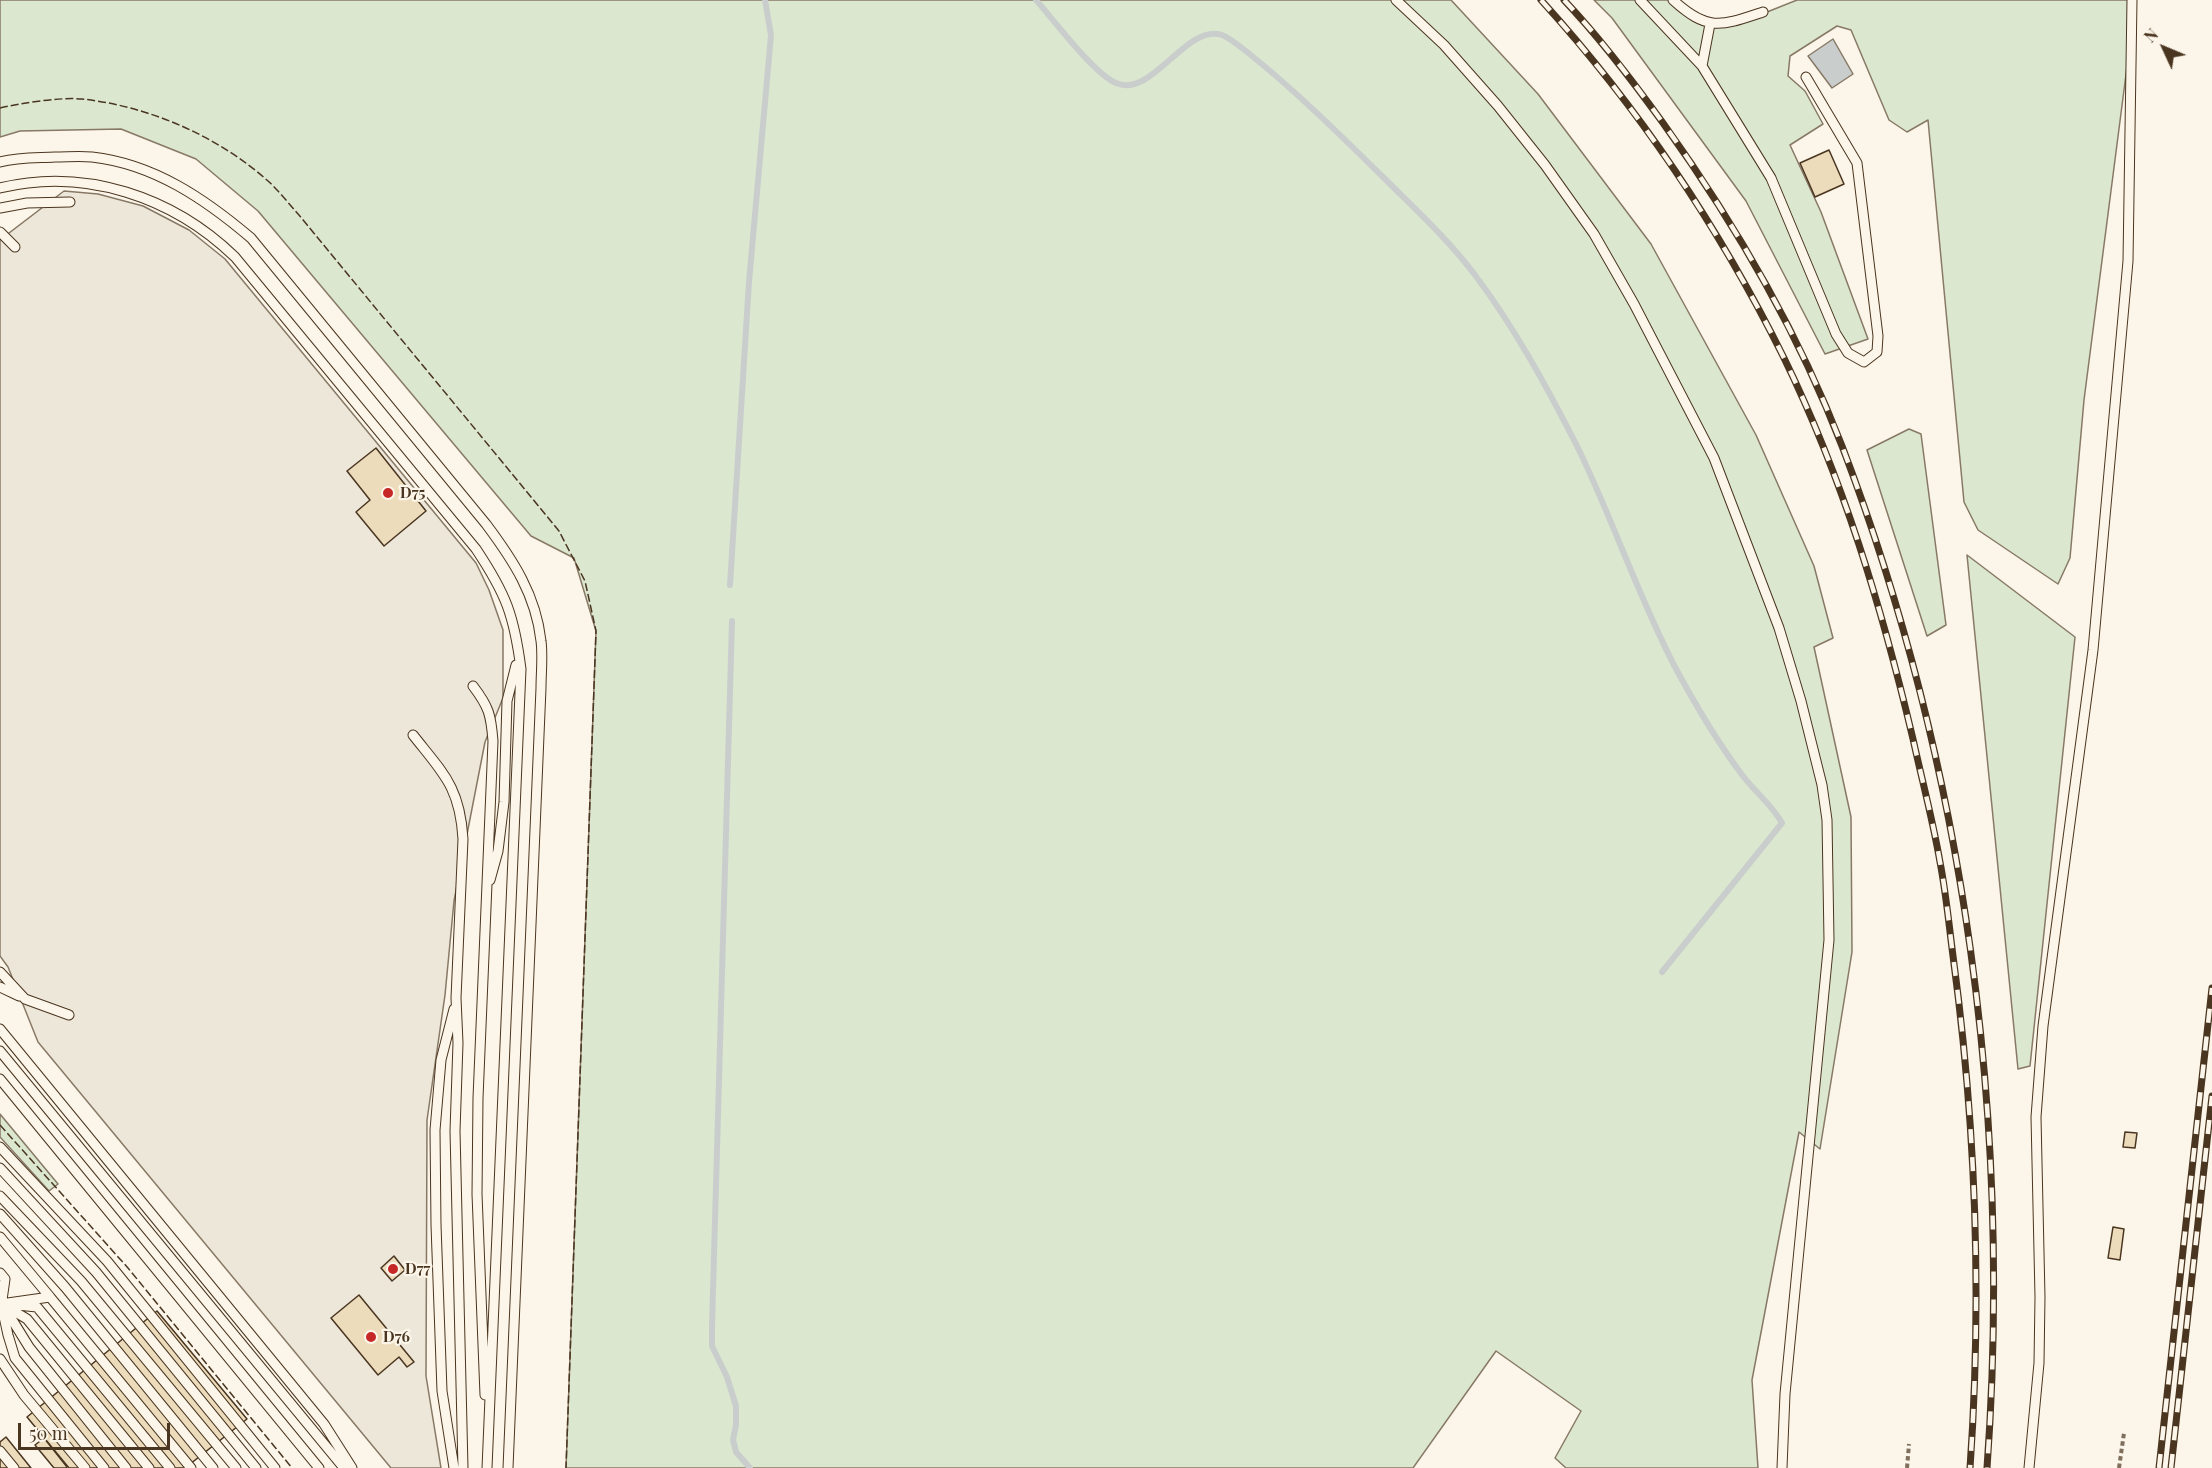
<!DOCTYPE html>
<html>
<head>
<meta charset="utf-8">
<style>
	body { margin:0 }
	#map { position:relative; width:2212px; height:1468px; overflow:hidden; background:#fbf6e9; font-family:"Playfair Display",serif }
	canvas { display:block }
	.north { position:absolute; left:2134px; top:18px; width:60px; height:60px; -webkit-text-stroke:4px #fbf6e9; paint-order:stroke; rotate:314deg; font-size:16px; font-weight:700; line-height:24px; text-align:center; color:#4a3520 }
	.north::after { content:''; display:block; margin:auto; width:21px; height:27px; background:#4a3520; clip-path:polygon(50% 0,100% 100%,50% 72%,0 100%) }
	.scale { position:absolute; left:18px; top:1423px; width:152px; height:27px; box-sizing:border-box; border:3px solid #4a3520; border-top:0; padding-left:8px; font-size:18px; line-height:21px; white-space:nowrap; color:#4a3520; -webkit-text-stroke:4px #fbf6e9; paint-order:stroke }
</style>
</head>
<body>
<div id="map">
<canvas width="2212" height="1468"></canvas>
<div class="north">N</div>
<div class="scale">50 m</div>
</div>
<script>
const ctx = document.querySelector('canvas').getContext('2d');
ctx.lineJoin = 'round';
function fillPath(path, color) { ctx.fillStyle = color; ctx.fill(path, 'evenodd'); }
function strokePath(path, color, width, dash) { ctx.strokeStyle = color; ctx.lineWidth = width; ctx.lineCap = dash ? 'butt' : 'round'; ctx.setLineDash(dash || []); ctx.stroke(path); }
function drawText(font, color, halo, rows, align = 'center') {
  ctx.font = font + ' "Playfair Display",serif'; ctx.lineWidth = 4.5; ctx.setLineDash([]); ctx.textBaseline = 'middle'; ctx.strokeStyle = halo; ctx.fillStyle = color; for (const [text, x, y, turn = 0] of rows) {
    ctx.save(); ctx.translate(x, y); ctx.rotate((+turn || 0) * Math.PI / 180); ctx.textAlign = isNaN(turn) ? turn : align; if (halo) ctx.strokeText(text, 0, 0); ctx.fillText(text, 0, 0); ctx.restore();
  }
}
const green = new Path2D(`
	M0 0H1451L1538 94 1651 244 1756 435 1814 566 1833 638 1814 647 1851 817 1852 952 1820 1149 1799 1132 1752 1380 1758 1468H1566L1555 1458 1581 1411 1496 1351 1413 1468H566L596 631 574 558 531 536 258 211 196 159 121 129 20 131 0 137Z
	M1594 0H1677L1693 15 1732 26 1797 0H2129L2128 59 2084 400 2070 558 2058 584 1978 530 1964 502 1928 120 1907 132 1889 120 1851 30 1837 26 1790 56 1788 76 1805 91 1823 124 1790 145 1821 212 1868 339 1825 354 1746 201 1612 18Z
	M1909 429 1921 434 1946 625 1927 636 1867 450Z
	M1967 555 2075 637 2030 1066 2018 1069Z
	M0 1114 58 1184 49 1191 0 1137Z`);
const parking = new Path2D(`
	M64 191 98 194 143 206 189 230 225 259 476 563 489 590 503 630V698L485 742 454 901 445 995 427 1120 426 1376 441 1468H391L38 1042 8 967 0 956V240Z`);
const water = new Path2D(`
	M1833 39 1853 74 1832 88 1808 56Z`);
const stream = new Path2D(`
	M1036 0C1054 20 1094 74 1116 83 1152 99 1186 23 1222 35 1232 39 1243 49 1252 56 1298 93 1340 135 1382 176 1414 208 1447 238 1475 275 1515 328 1548 389 1578 448 1613 520 1638 596 1675 667 1695 704 1717 742 1743 776 1755 792 1772 805 1782 823L1662 972
	M730 585 749 282 771 35 765 0
	M732 621 712 1326V1346L727 1377 736 1406V1425L733 1440 736 1452 750 1468`);
const building = new Path2D(`
	M1829 150 1844 184 1815 197 1800 163Z
	M376 448 426 511 384 546 356 512 370 500 347 471Z
	M2125 1132 2137 1133 2135 1148 2123 1147Z
	M2113 1227 2124 1229 2120 1260 2108 1258Z
	M394 1256 405 1270 392 1281 381 1268Z
	M359 1295 414 1362 407 1367 399 1357 378 1375 331 1318Z
	M157 1311 247 1419 185 1468H69L27 1417Z
	M6 1437 31 1468H0V1442Z
	M44 1438 67 1467 66 1468H54L35 1445Z`);
const path = new Path2D(`
	M1907 1468 1909 1444
	M2119 1468 2124 1433`);
const service = new Path2D(`
	M1396 0 1444 45 1498 106 1545 165 1594 234 1634 304 1714 458 1779 628 1801 701 1822 785 1827 820 1829 940 1785 1394 1782 1468
	M1640 0 1702 66 1710 24
	M1673 0C1708 32 1721 26 1763 12
	M1702 66 1771 178 1836 334 1848 353 1864 362 1877 352 1878 336 1857 163 1806 77
	M0 162C18 157 36 158 55 157 67 157 80 156 92 157 154 164 205 199 251 238L486 524C513 560 536 595 541 641 543 656 541 673 541 688L508 1468
	M0 188C85 167 173 197 235 257L476 549C506 594 514 615 521 669L487 1468
	M0 208 27 203 70 202
	M0 232 15 247
	M473 686C489 707 491 715 493 741L478 1098 477 1194 485 1395
	M413 735C443 773 460 787 463 839L456 998 458 1043 455 1131 463 1468
	M490 880 498 851 504 802 507 701 516 665
	M0 972 25 999 69 1015
	M0 987 19 996
	M454 1009 441 1060 435 1130 436 1225 442 1391 454 1468
	M0 1029 324 1424 352 1468
	M0 1051 344 1468
	M0 1079 319 1468
	M0 1147 107 1261 275 1468
	M0 1168 96 1272 256 1468
	M0 1196 81 1281 236 1468
	M0 1214 65 1287 213 1468
	M0 1237 50 1297
	M0 1273 5 1279 1 1307
	M0 1304 50 1297 191 1468
	M2 1304 27 1319 149 1468
	M3 1305 29 1347 126 1468
	M17 1305 37 1307 170 1468
	M3 1312 8 1335 15 1358 104 1468
	M0 1359 24 1395 85 1468
	M0 1451 14 1468
	M2029 1468 2039 1363 2040 1297 2036 1117 2043 1026 2093 650 2128 261 2132 0`);
const rail = new Path2D(`
	M1541 0C1638 107 1720 229 1784 358 1843 479 1882 608 1913 739 1922 780 1933 821 1940 862 1946 893 1949 925 1953 956 1976 1126 1982 1297 1970 1468
	M1564 0C1600 38 1632 80 1663 123 1734 222 1798 332 1842 446 1966 770 2012 1123 1987 1468
	M2159 1468 2212 988
	M2171 1468 2212 1096`);
const fence = new Path2D(`
	M0 108C22 103 59 97 82 99 148 106 218 136 268 181 279 191 289 204 299 215L559 531 585 581 596 631 566 1468
	M0 1125 128 1268 292 1468`);
const markers = [
	[388,493,6,"#c62828"],
	[393,1269,6,"#c62828"],
	[371,1337,6,"#c62828"]
];
const poiNames = [
	["D75",400,493],
	["D77",405,1269],
	["D76",383,1337]
];
fillPath(green, '#dce7d0');
strokePath(green, '#887966', 1.5);
fillPath(parking, '#ede7d9');
strokePath(parking, '#887966', 1.5);
fillPath(water, '#c9cecd');
strokePath(water, '#887966', 1.5);
strokePath(stream, '#c9cecd', 6);
fillPath(building, '#ecdcbc');
strokePath(building, '#4a3520', 1.5);
strokePath(service, '#4a3520', 11);
strokePath(path, '#7f6f5c', 4, [4.5, 3]);
strokePath(service, '#fbf6e9', 9);
strokePath(rail, '#4a3520', 7);
strokePath(rail, '#fbf6e9', 4.5, [14]);
strokePath(fence, '#4a3520', 1.5, [8, 3]);
for (const [x, y, r, color] of markers) { const dot = new Path2D(); dot.arc(x, y, r, 0, 2 * Math.PI); ctx.fillStyle = color; ctx.fill(dot); strokePath(dot, '#fbf6e9', 2); }
drawText('bold 15px', '#4a3520', '#fbf6e9', poiNames, 'left');
</script>
</body>
</html>
